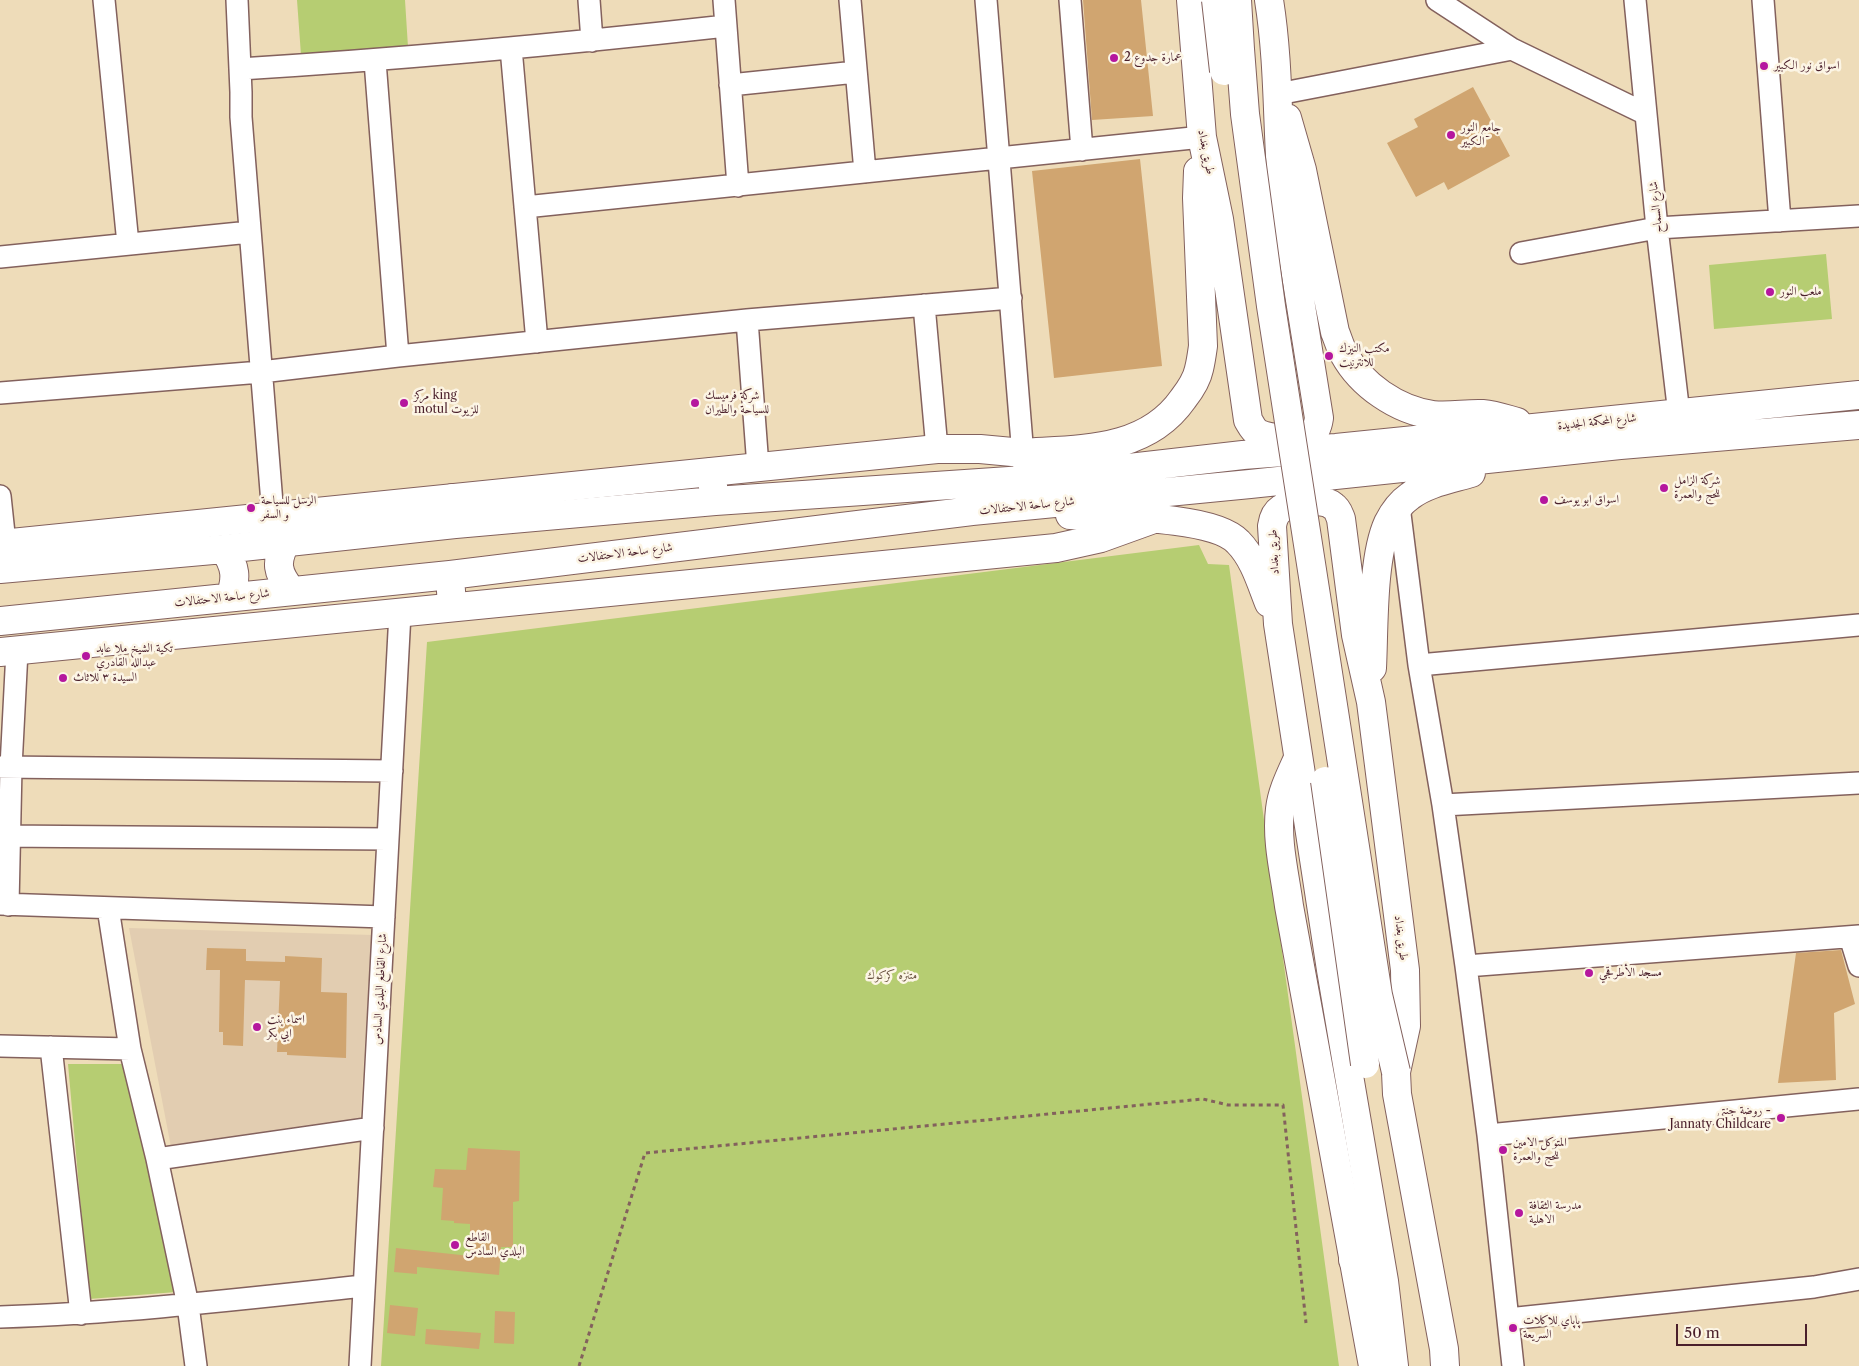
<!DOCTYPE html>
<html>
<head>
<meta charset="utf-8">
<style>
	body { margin:0 }
	#map { position:relative; width:1859px; height:1366px; overflow:hidden; background:#eedcb9; font-family:"Libre Caslon Text",serif }
	canvas { display:block }
	.scale { position:absolute; left:1676px; top:1324px; width:131px; height:22px; box-sizing:border-box; border:2px solid #4a1f2b; border-top:0; padding-left:6px; font-size:15px; line-height:18px; white-space:nowrap; color:#4a1f2b; -webkit-text-stroke:4px #fcf5e5; paint-order:stroke }
</style>
</head>
<body>
<div id="map">
<canvas width="1859" height="1366"></canvas>
<div class="scale">50 m</div>
</div>
<script>
const ctx = document.querySelector('canvas').getContext('2d');
ctx.lineJoin = 'round';
function fillPath(path, color) { ctx.fillStyle = color; ctx.fill(path, 'evenodd'); }
function strokePath(path, color, width, dash) { ctx.strokeStyle = color; ctx.lineWidth = width; ctx.lineCap = dash ? 'butt' : 'round'; ctx.setLineDash(dash || []); ctx.stroke(path); }
function drawText(font, color, halo, rows, align = 'center') {
  ctx.font = font + ' "Libre Caslon Text",Amiri,serif'; ctx.lineWidth = 5; ctx.setLineDash([]); ctx.textBaseline = 'middle'; ctx.strokeStyle = halo; ctx.fillStyle = color; for (const [text, x, y, turn = 0] of rows) {
    ctx.save(); ctx.translate(x, y); ctx.rotate((+turn || 0) * Math.PI / 180); ctx.textAlign = isNaN(turn) ? turn : align; if (halo) ctx.strokeText(text, 0, 0); ctx.fillText(text, 0, 0); ctx.restore();
  }
}
const built = new Path2D(`
	M129 928 372 935 360 1119 171 1147Z`);
const green = new Path2D(`
	M297 0H405L408 47 301 55Z
	M1826 254 1832 319 1714 329 1709 265Z
	M1199 545 1208 564 1229 565 1339 1366H381L427 642Z
	M68 1064H127L176 1292 89 1299Z`);
const building = new Path2D(`
	M1083 0H1141L1153 116 1092 120Z
	M1473 87 1510 156 1448 190 1444 182 1416 197 1387 143 1418 127 1414 119Z
	M1140 159 1162 366 1054 378 1032 171Z
	M207 948 246 949V961L285 962V956L322 958 321 992 347 993 346 1058 287 1055V1052H277L280 981 245 980 243 1046 223 1045V1032H219L220 970H206Z
	M1841 950 1855 1004 1834 1013 1836 1080 1778 1083 1796 953Z
	M468 1148 520 1151 519 1201 513 1202V1247H501L499 1275 417 1267V1274L394 1272 396 1248 470 1256V1224L454 1223V1221L441 1220 443 1188 433 1187 435 1169 466 1170Z
	M390 1305 418 1308 415 1336 387 1333Z
	M495 1311 515 1312 514 1344 494 1343Z
	M426 1329 481 1333 479 1349 425 1344Z`);
const path = new Path2D(`
	M579 1366 645 1153 1203 1099 1228 1105H1283L1306 1323`);
const minor = new Path2D(`
	M104 0 128 244
	M237 0 241 92V117L273 516
	M589 0 592 41
	M724 0 738 186
	M850 0 865 172
	M986 0 1024 468
	M1070 0 1082 150
	M1437 0 1512 49 1646 114
	M1635 0 1657 228 1679 414
	M1763 0 1780 221
	M511 48 537 342
	M375 61 398 356
	M240 69C402 59 564 44 726 26
	M730 85 856 72
	M1278 94 1512 49
	M525 207 1202 137
	M1521 253 1657 228 1859 216
	M0 257 250 232
	M924 305 937 449
	M747 320 758 467
	M0 393 261 372 398 356 747 320 1011 298
	M0 496 5 543
	M1399 506 1419 665 1443 805 1466 966 1488 1135 1513 1366
	M1419 665 1859 625
	M0 767 392 771
	M1443 805 1859 783
	M0 836 388 839
	M0 904 384 917
	M8 905 11 767 17 651
	M108 908 130 1049 157 1159 188 1305 196 1366
	M1850 937 1859 966
	M1466 966 1859 936
	M0 1046 130 1049
	M51 1047 81 1314
	M1488 1135 1859 1099
	M157 1159 373 1128
	M0 1317C123 1313 242 1299 364 1286
	M1508 1319 1814 1287 1859 1279
	M360 1366 400 613`);
const secondary = new Path2D(`
	M0 544 937 449H980L1023 453
	M0 652 1056 548 1101 538 1151 520
	M1298 758C1291 774 1282 791 1280 809 1276 841 1285 875 1289 906L1373 1366`);
const primary = new Path2D(`
	M1191 0 1202 137 1219 219 1248 420C1251 425 1253 430 1258 433 1267 439 1301 441 1310 436 1316 432 1318 425 1319 418L1282 188C1277 125 1279 62 1269 0
	M1287 118 1302 170 1335 332C1338 339 1340 347 1344 354 1361 385 1397 410 1433 415 1450 417 1467 413 1483 414 1495 415 1506 419 1517 422
	M1023 453C1081 449 1146 452 1183 399 1190 390 1197 379 1199 369 1201 361 1202 353 1203 346L1197 198 1198 171
	M711 472 715 501
	M453 498 455 524
	M1070 515C1109 517 1213 515 1238 542 1254 558 1261 583 1269 603
	M286 542C275 562 277 573 291 590
	M224 549C236 567 237 578 230 597
	M0 569 224 549 455 524 715 501 1024 480 1243 455 1336 448 1859 395
	M450 575 452 607
	M0 621 450 575 972 511 1250 484 1620 445 1859 425
	M1372 668C1374 629 1372 558 1388 523 1393 513 1400 503 1410 496 1427 483 1451 479 1471 473
	M1353 1260 1378 1246
	M1394 1366 1384 1281 1331 970 1278 624 1272 526C1273 519 1275 513 1281 509 1291 502 1323 497 1333 506 1338 509 1339 514 1341 519L1356 635 1371 702 1405 970 1406 1026 1396 1072 1397 1094 1444 1349 1445 1366`);
const primaryBridge = new Path2D(`
	M1216 0 1224 71
	M1237 0 1240 49 1245 114 1271 306 1378 995 1396 1072
	M1325 781 1365 1064`);
const markers = [
	[1114,58,5,"#b5179e"],
	[1764,66,5,"#b5179e"],
	[1451,135,5,"#b5179e"],
	[1770,292,5,"#b5179e"],
	[1329,356,5,"#b5179e"],
	[404,403,5,"#b5179e"],
	[695,403,5,"#b5179e"],
	[1664,488,5,"#b5179e"],
	[1544,500,5,"#b5179e"],
	[251,508,5,"#b5179e"],
	[86,656,5,"#b5179e"],
	[63,678,5,"#b5179e"],
	[1589,973,5,"#b5179e"],
	[257,1027,5,"#b5179e"],
	[1781,1118,5,"#b5179e"],
	[1503,1150,5,"#b5179e"],
	[1519,1213,5,"#b5179e"],
	[455,1245,5,"#b5179e"],
	[1513,1328,5,"#b5179e"]
];
const poiNames = [
	["عمارة جدوع 2",1124,58],
	["اسواق نور الكبير",1774,66],
	["جامع النور",1461,128],
	["الكبير",1461,142],
	["ملعب النور",1780,292],
	["مكتب النيزك",1339,349],
	["للانترنيت",1339,363],
	["مركز king",414,396],
	["motul للزيوت",414,410],
	["شركة فرميسك",705,396],
	["للسياحة والطيران",705,410],
	["شركة الزامل",1674,481],
	["للحج والعمرة",1674,495],
	["اسواق ابو يوسف",1554,500],
	["الرسل للسياحة",261,501],
	["و السفر",261,515],
	["تكية الشيخ ملا عابد",96,649],
	["عبدالله القادري",96,663],
	["السيدة ٣ للاثاث",73,678],
	["مسجد الأطرقجي",1599,973],
	["اسماء بنت",267,1020],
	["ابي بكر",267,1034],
	["روضة جنتي -",1771,1111,"right"],
	["Jannaty Childcare",1771,1125,"right"],
	["المتوكل الامين",1513,1143],
	["للحج والعمرة",1513,1157],
	["مدرسة الثقافة",1529,1206],
	["الاهلية",1529,1220],
	["القاطع",465,1238],
	["البلدي السادس",465,1252],
	["پاپاي للاكلات",1523,1321],
	["السريعة",1523,1335]
];
const streetNames = [
	["طريق بغداد",1206,152,79],
	["شارع السماح",1656,207,-96],
	["شارع المحكمة الجديدة",1597,422,-6],
	["شارع ساحة الاحتفالات",1027,506,-6],
	["طريق بغداد",1274,552,-93],
	["شارع ساحة الاحتفالات",625,553,-7],
	["شارع ساحة الاحتفالات",222,598,-6],
	["طريق بغداد",1401,938,83],
	["شارع القاطع البلدي السادس",380,989,-87]
];
const parkNames = [
	["متنزه كركوك",892,976]
];
fillPath(built, '#e2cdb1');
fillPath(green, '#b6cd72');
fillPath(building, '#d0a570');
strokePath(minor, '#83615d', 24);
strokePath(secondary, '#83615d', 30);
strokePath(primary, '#83615d', 30);
strokePath(path, '#83615d', 3, [4, 4]);
strokePath(minor, '#fff', 21);
strokePath(secondary, '#fff', 28);
strokePath(primary, '#fff', 28);
strokePath(primaryBridge, '#83615d', 30, []);
strokePath(primaryBridge, '#fff', 28);
for (const [x, y, r, color] of markers) { const dot = new Path2D(); dot.arc(x, y, r, 0, 2 * Math.PI); ctx.fillStyle = color; ctx.fill(dot); strokePath(dot, '#fcf5e5', 2); }
drawText('12px', '#4a1f2b', '#fcf5e5', poiNames, 'left');
drawText('12px', '#4a1f2b', '#fcf5e5', streetNames);
drawText('12px', '#6a5340', '#fcf5e5', parkNames);
</script>
</body>
</html>
